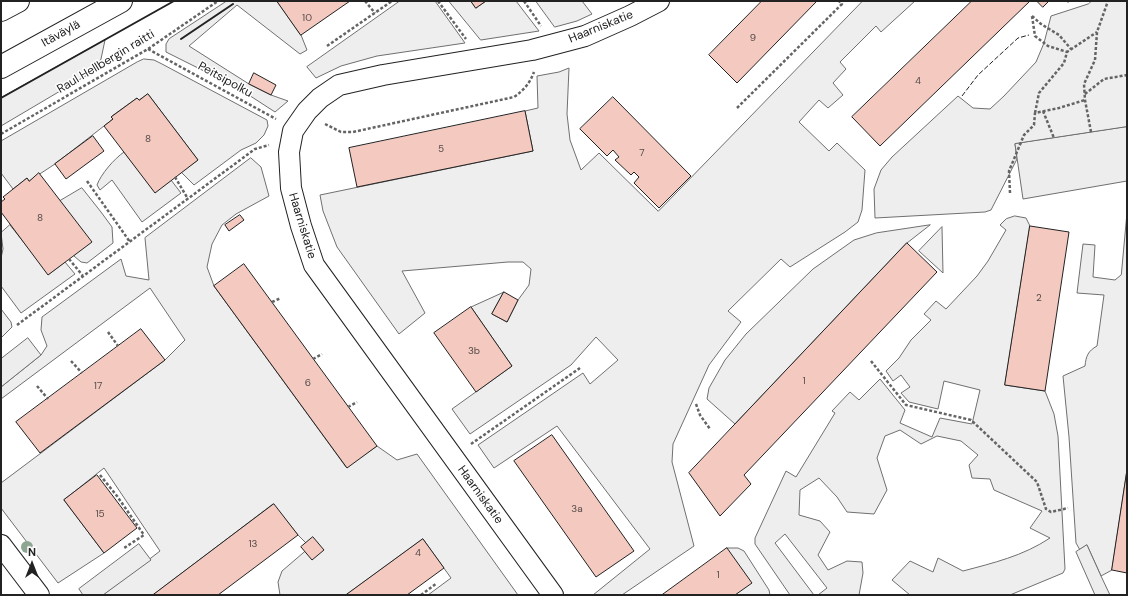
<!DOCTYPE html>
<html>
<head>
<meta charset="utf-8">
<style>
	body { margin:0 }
	#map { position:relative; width:1128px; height:596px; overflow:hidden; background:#fff; font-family:"DM Sans",sans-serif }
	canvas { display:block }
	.frame { position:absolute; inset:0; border:2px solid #222; pointer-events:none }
	.north { position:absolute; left:12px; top:544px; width:40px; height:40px; -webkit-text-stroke:3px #fff; paint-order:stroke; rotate:0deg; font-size:11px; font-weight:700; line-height:16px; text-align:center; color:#222 }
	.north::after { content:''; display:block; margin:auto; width:14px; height:18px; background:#222; clip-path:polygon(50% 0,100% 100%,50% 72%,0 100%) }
</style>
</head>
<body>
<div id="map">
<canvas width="1128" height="596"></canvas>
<div class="frame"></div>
<div class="north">N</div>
</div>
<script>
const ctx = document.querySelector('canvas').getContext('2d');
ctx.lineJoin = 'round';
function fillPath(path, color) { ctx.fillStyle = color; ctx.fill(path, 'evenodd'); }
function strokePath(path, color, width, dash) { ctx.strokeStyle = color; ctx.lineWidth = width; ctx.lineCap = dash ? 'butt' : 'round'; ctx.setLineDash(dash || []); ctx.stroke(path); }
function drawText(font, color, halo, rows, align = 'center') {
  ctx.font = font + ' "DM Sans",sans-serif'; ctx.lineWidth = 3; ctx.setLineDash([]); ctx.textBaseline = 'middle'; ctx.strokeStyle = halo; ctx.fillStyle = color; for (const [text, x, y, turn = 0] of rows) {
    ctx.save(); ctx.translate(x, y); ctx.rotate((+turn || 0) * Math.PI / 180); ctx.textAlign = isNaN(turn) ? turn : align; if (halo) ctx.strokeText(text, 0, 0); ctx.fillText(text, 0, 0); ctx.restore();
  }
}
const green = new Path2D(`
	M227 1H277L301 35 307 50 300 54 237 5 189 46 249 84 271 95 288 101 275 112 238 88 166 52V44L169 39Z
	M400 1H435L465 43 377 56 341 66 316 78 307 67Z
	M449 1H471L476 8 486 1H516L539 31 481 40Z
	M536 1H582L592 14 577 21 555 27Z
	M863 1H915L881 32 876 26 840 62 846 69 833 83 843 95 828 108 819 100 799 122 829 151 837 143 865 170 862 210 858 222 845 232 790 267 781 259 728 311 741 322 709 365 673 444 672 462 694 546 622 595H593L650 549 557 426 494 468 478 445 583 373 590 384 618 360 596 337 571 365 470 434 452 409 512 366 471 307 504 292 492 314 507 322 518 300 529 285 531 269 523 262H508L402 271 425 313 399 334 337 247 323 211 320 195 533 151 525 111 538 108 537 76 559 72 569 68 567 114 570 140 581 170 599 153 658 211Z
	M1092 1H1127V127L1015 144 1017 159 991 210 985 212 875 218 874 189 881 170 892 157 958 96 973 108 990 109 1004 96 1036 62 1044 43 1051 16 1088 4Z
	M105 40 101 59 94 71 1 126V98Z
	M144 59 154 60 162 64 267 120 268 126 264 135 256 143 241 150 194 185 181 172 198 160 148 94 139 100 137 98 112 116 113 119 55 164 29 181 27 178 13 189 1 173V141L137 62Z
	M124 152 155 192 171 180 181 193 142 222 112 180 100 190 97 185C101 174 114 159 124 152Z
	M251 158 261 167 269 196 236 214 222 225 212 244 207 267 214 286 346 467 377 446 397 460 417 454 518 595H428L451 578 423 539 346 595H280L278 582 282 571 310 547 298 535 273 504 153 595H103L160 551 104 468 64 500 104 553 58 583 1 508V483L165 360 185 340 150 288 1 399V387L41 355 47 346 41 330 42 317 121 259 126 276 149 280 145 238Z
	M82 188 101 212 112 227 113 243 87 263 81 262 74 256 60 201Z
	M1127 213V470L1112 570 1101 576 1087 545 1080 550 1076 543 1069 437 1063 376 1085 366C1086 356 1088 351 1097 346L1104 295 1077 293 1083 244 1095 245 1093 277 1115 280 1121 275Z
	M1015 216 1026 218 1030 226 1005 385 1045 391 1054 414 1058 436 1065 569 1063 573 1010 595H910L892 580 910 561 933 572 938 558 963 571C993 563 1023 556 1050 538L1030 528 1042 511 994 490 990 479 972 478 969 465 978 455 961 441 937 436 921 444 900 430 885 436 877 458 887 490 874 514 847 512 837 497 819 478 800 490 799 515 820 521 830 532 818 555 828 570 847 561 862 562 863 573 859 595H818L827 588 785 534 775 543 814 595H790L755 544V538L786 471 796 477 835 413 832 411 850 392 859 400 880 379 905 410 900 423 932 437 940 418 972 424 980 390 944 381 938 409 909 402 901 393 910 387 901 375 893 381 886 371 899 358 911 340 931 320 924 314 936 301 946 309 977 276 988 261 1006 230 1000 225 1006 219Z
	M10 225 49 274 65 262 75 274 21 313 1 286V258L3 249 1 233Z
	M930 225 907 243 735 424 707 399 709 388 725 360 746 334 813 269 854 240 876 233Z
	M942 227 943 273 919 251Z
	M1 309 11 322 12 327 1 338Z
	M727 548H738L744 551 769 590 770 595H735Z`);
const parking = new Path2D(`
	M1127 127V181L1023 199 1015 144Z
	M28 338 41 355 1 387V359Z
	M139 544 151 560 103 595H83L79 589Z
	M1087 545 1101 576 1110 595H1095L1076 552Z`);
const building = new Path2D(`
	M277 1H350L301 35Z
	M471 1H486L476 8Z
	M762 1H817L737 83 709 55Z
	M972 1H1030L880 146 852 117Z
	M1037 1H1049L1043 7Z
	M254 73 276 85 271 95 249 84Z
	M148 94 198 160 155 193 104 126 113 119 111 117 137 98 139 100Z
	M613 97 691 176 659 208 634 183 639 177 634 172 631 175 615 160 619 157 613 150 607 156 580 129Z
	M525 111 533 151 357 187 349 148Z
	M93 136 104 151 66 179 55 164Z
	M39 173 92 242 48 275 1 212V202L5 199 3 197 27 178 29 181Z
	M240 215 244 220 229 231 225 225Z
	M1030 226 1069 232 1045 391 1005 385Z
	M907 243 937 272 744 475 751 484 720 516 689 473Z
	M244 264 377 446 347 468 214 286Z
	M504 292 518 300 507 322 492 314Z
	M471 307 512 366 476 392 434 333Z
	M141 329 165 360 40 453 16 422Z
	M552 435 634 551 596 577 514 461Z
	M1127 470V573L1112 570Z
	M97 475 137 528 104 553 64 500Z
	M274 504 298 535 218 595H153Z
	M313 537 324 550 312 560 301 547Z
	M423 539 444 568 407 595H346Z
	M727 548 752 583 735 595H662Z`);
const path = new Path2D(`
	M365 1 375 13
	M438 1 466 39
	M524 1 541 26
	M1068 1 1069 2
	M1032 16 1035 36 1048 46 1067 52
	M1032 16 1041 24 1059 35 1071 49
	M327 46 392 1
	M148 49 276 119
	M1085 94 1104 79 1127 75
	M737 108 842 4 839 1
	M1043 111 1054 138
	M1035 113 1039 93 1064 63 1067 52 1097 32
	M325 124 341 132H353L514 97C524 90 530 83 534 72
	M1091 132 1085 100 1084 84 1095 60 1097 32 1108 1
	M1 134 148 49 218 1
	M175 177 188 199
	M87 181 130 242
	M1010 193 1009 171 1024 135 1034 125 1035 113 1059 108 1085 100
	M69 259 83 276
	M272 302 281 298
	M17 325 255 149 269 145
	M108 332 118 346
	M313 359 322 354
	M71 361 82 373
	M871 361 906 405 971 420 1037 482 1046 509 1051 512 1068 508
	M37 386 48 399
	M696 404 700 415 710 429
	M348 407 357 402
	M471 444 580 368
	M100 475 117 496 144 535 124 548
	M421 595 437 583`);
const minor = new Path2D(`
	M1 545 39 595
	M553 595 314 265 301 226 291 188 289 152 293 131 307 111 320 98 339 85 383 75 532 50 585 36 630 16 659 1`);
const primary = new Path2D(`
	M1 10 18 1
	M1 67 121 1`);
const fence = new Path2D(`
	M962 96 978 75 1018 38 1029 35`);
const wall = new Path2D(`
	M181 39 233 4
	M1 98 174 1`);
const trees = [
	[27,547]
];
const numberNames = [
	["10",307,18],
	["9",753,38],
	["4",918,81],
	["8",148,139],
	["5",441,149],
	["7",642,153],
	["8",40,218],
	["2",1039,298],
	["3b",474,351],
	["1",804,381],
	["6",308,383],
	["17",98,386],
	["3a",577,509],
	["15",100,514],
	["13",253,544],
	["4",418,553],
	["1",718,575]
];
const streetNames = [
	["Haarniskatie",601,27,-22],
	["Itäväylä",61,34,-29],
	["Raul Hellbergin raitti",106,62,-31],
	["Peitsipolku",225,80,29],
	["Haarniskatie",302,226,73],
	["Haarniskatie",480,495,54]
];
fillPath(green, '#eee');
strokePath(green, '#6f6f6f', 1);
fillPath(parking, '#ededed');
strokePath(parking, '#6f6f6f', 1);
fillPath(building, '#f3c9c0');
strokePath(building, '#222', 1);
strokePath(minor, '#222', 22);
strokePath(primary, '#222', 24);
strokePath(path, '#646464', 2.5, [3, 2]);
strokePath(minor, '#fff', 20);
strokePath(primary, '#fff', 22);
strokePath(fence, '#222', 1, [5, 2]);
strokePath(wall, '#222', 2);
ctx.fillStyle = '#8da692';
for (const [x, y] of trees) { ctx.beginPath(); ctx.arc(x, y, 6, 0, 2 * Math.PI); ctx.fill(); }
drawText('10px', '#564c4a', null, numberNames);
drawText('12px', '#222', '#fff', streetNames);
</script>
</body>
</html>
